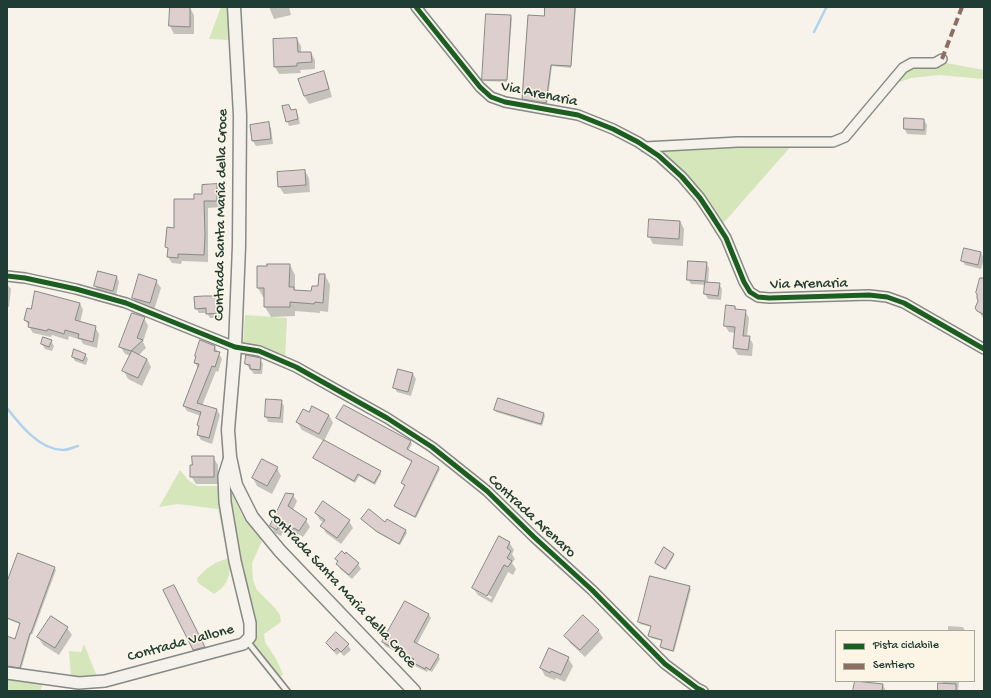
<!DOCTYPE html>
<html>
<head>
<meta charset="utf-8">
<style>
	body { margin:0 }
	#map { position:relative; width:991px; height:698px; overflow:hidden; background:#f7f3ea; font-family:"Gochi Hand",sans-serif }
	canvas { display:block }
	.frame { position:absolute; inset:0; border:8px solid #1f3d34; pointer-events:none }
	.legend { position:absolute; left:835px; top:630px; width:140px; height:52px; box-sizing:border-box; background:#fcf5e5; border:1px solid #a4ab9e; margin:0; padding:5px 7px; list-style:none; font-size:12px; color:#1f3d34 }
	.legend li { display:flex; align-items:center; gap:8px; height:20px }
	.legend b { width:20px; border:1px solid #a4ab9e }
</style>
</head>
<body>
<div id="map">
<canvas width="991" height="698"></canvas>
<div class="frame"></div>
<ul class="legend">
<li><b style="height:5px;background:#1b5e20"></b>Pista ciclabile</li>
<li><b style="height:5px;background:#8d6e63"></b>Sentiero</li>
</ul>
</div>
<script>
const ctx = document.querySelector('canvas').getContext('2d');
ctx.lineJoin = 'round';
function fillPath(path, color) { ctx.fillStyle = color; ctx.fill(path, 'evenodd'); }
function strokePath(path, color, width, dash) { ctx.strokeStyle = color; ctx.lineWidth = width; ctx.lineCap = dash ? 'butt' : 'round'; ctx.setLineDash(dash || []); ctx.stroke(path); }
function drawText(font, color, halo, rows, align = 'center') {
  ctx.font = font + ' "Gochi Hand",sans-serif'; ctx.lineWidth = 3; ctx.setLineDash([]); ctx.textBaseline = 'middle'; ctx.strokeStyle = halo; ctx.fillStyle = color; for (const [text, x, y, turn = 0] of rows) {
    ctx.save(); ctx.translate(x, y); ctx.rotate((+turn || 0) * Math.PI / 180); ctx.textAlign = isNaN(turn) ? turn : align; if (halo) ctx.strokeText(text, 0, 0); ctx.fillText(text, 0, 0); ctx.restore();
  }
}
const green = new Path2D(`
	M221 7H227L229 40 209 39Z
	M930 60 984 70V79L939 75 911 78 894 84 908 67Z
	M793 144 720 227 652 149Z
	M245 315 287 318 285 359 261 348 243 344Z
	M180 470 189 481 197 486H219L230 490 242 515 262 541 252 563 253 580 257 590 275 608 280 615 281 622 264 634 265 642 276 659 283 674 280 677 251 641 240 573 230 566C230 578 225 588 214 594L198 583 197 578C206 569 216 560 228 559L218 509 178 504 159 507Z
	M84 644 98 679 71 678 69 651 81 652Z
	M7 679 43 684 40 691H7Z`);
const shadow = new Path2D(`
	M171 7 190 8 194 15V34H174L170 26Z
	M269 7H289L291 15 274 19Z
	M546 7H575L576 9 571 68 552 66 547 105 524 101 523 99 545 17Z
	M511 16 512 18 507 82 484 81 483 79Z
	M297 39 301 46V53H311L315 60V69L300 70 301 73 279 74 275 67 274 40Z
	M323 72 327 80 332 97 309 104 304 96Z
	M289 106 292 111 295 110 298 115 300 124 289 126 287 121Z
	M924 120 927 125 926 135 907 134 905 129Z
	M268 123 271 128 273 144 256 146 253 141 251 126Z
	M305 171 309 178 310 192 284 194 279 186Z
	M216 185 220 192 221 207 208 208V262L182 261 181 264 172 263 168 257 169 251 166 246 175 229 203 195Z
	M680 221 684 229 683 246 653 244 649 236Z
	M965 249 981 253 984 258V257V259L981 269 965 265 962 260Z
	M706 263 709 268 708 283 719 284 722 289 721 300 708 299 705 294 706 285 691 284 688 279Z
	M290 265 295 275V291L312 292 319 287 325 275 330 285 328 312 320 311V313L295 311V316L271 317 265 307V297H263L258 288Z
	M117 277 119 282 116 296 98 291 95 286Z
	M156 281 161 288 154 310 137 305 133 298Z
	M7 284 11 289 9 307H7Z
	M984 288V319L976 308Z
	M220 297 223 302V318H210L207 313H199L196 308Z
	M80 303 83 310 80 323 95 327 99 334 97 348 83 344 81 340 69 336 68 340 52 335 51 337 33 333 25 320 31 310Z
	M735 307 737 310 745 311 749 318 747 337H749L753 344 752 356 738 355 734 348 735 333 729 332 725 326Z
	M144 318 148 326 143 342 146 348 138 356 147 359 151 367 142 386 128 379 124 371 131 356 125 354 120 346Z
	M51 341 54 346 52 351 45 349 42 344Z
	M215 347 222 359 218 372 216 371 202 406 217 410 220 415 212 444 201 440 198 435 201 416 187 411 184 406 198 369 195 362 197 357 196 356Z
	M74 350 85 354 88 359 86 365 75 361 72 356Z
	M260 359 263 364 262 374H254L246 364Z
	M399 370 413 374 416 379 411 396 397 392 394 387Z
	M281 401 284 406 283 423 268 422 266 417Z
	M495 410 544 414 545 416 542 426 496 412Z
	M309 414 329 415 333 423 324 441 380 472 381 474 375 485 359 476 355 483 316 460 314 458 324 441 302 430 297 422Z
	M337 418 410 441 412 444 408 451 438 467 440 469 416 518 396 508 395 506 406 486 402 483 412 462 338 420Z
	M213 457 218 465V484H196L191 476Z
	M277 468 281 476 272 494 257 486 253 478Z
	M293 495 297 501 293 510 306 520 310 527 303 537 298 534 294 539 283 531 281 536 275 533 271 526Z
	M316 513 349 521 353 528 341 544 326 533 322 526 324 523 320 520Z
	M362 519 386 524 387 521 406 531 407 533 400 545 378 533Z
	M509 542 514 550 512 554 515 559 512 563 516 569 513 575 508 572 492 603 478 595 473 588ZM478 590 492 597 491 599 478 592Z
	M673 554 674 556 666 570 657 565 656 563Z
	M336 559 358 564 361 569 352 579 340 569Z
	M54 567 56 570 32 635 31 634 21 670 7 668V637L16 640 20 624 7 619V585Z
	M174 586 205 649 195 652 165 590Z
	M689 587 691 589 674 652 662 649 661 647 662 641 651 638 649 636 652 627 640 624 639 622Z
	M405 602 429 615 431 618 417 644 438 655 440 659 432 672 428 670 427 672 415 666 413 662 414 661 385 646 383 642Z
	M948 626 963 627 965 631H948Z
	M67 628 72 635 59 655 43 645 38 637Z
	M598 630 603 638 585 657 570 643 566 636Z
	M327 643 348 645 351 650 344 656 340 652 337 655 330 648Z
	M568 658 573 666 565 682 556 678 555 680 545 676 541 668Z
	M943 681H959L958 691H939Z
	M883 685 886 691H854Z`);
const stream = new Path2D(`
	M814 32 826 8 828 7
	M7 408C20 425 40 450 63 450 68 450 74 447 78 446`);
const building = new Path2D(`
	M170 7H190V27L169 26Z
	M545 7H575L571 66 551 65 546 103 522 99 528 15 544 16Z
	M486 14 511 15 507 80H482Z
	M297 38 298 52H311L312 62 297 63V66L274 67 273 39Z
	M324 71 329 89 304 96 298 79Z
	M289 105 291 110 296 109 298 119 286 122 282 106Z
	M904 118 924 119V130L904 129Z
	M269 122 271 139 252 141 250 125Z
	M305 170 306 185 278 187 277 172Z
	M217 184V201H204L205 235 204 255 178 254V258L167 257 168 248 165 247 167 227 174 228V199H194V194H202V185Z
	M649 219 680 221 679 239 648 237Z
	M964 248 981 252 978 265 961 261Z
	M688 261 707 262 705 281 687 280Z
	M267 264H290L289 287H294V290L311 291 312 286H318L319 274H325L323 303 315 302 314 304 290 302V307H264V288H257V266H267Z
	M98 271 117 276 113 291 94 286Z
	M139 274 157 280 150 303 132 298Z
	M980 278H984V316L983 314 977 311 975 308 978 301 977 298V294L976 293Z
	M705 282 720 283 718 296 704 294Z
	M35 291 80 303 75 320 96 326 93 342 78 338 79 334 65 330 64 334 48 329 47 331 28 327 29 322 24 320 27 308 31 309Z
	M205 296H220L221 313 206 314V308L195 309 194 297Z
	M726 305 735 306V309L746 310 743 336H750L748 350 733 348 735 327 724 326Z
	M132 313 145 317 137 338 143 340 131 351 119 347Z
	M43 337 52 340 49 347 41 344Z
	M200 340 215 346 214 351 220 352 215 367 212 366 197 403 217 409 209 438 197 435 199 426 197 425 201 412 183 406 199 364 194 363 196 356H195Z
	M74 349 86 354 83 361 72 357Z
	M132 351 147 359 138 378 122 371Z
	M246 355 261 358 260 370 250 369V365L245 364Z
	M398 369 413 373 408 392 393 388Z
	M498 398 544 413 541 424 494 410Z
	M266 399 282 400 280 418 265 417Z
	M344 405 411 441 407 449 439 467 415 517 394 506 405 485 401 483 412 461 336 418Z
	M312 406 329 415 319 434 296 422 303 409 309 412Z
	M324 440 381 471 374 483 358 474 354 481 313 458Z
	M192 456H214V477H190V465H192Z
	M262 459 278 467 267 486 252 478Z
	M286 493 294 494 288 506 307 519 299 531 294 528 290 533 279 525 277 530 270 526Z
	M323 501 350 520 337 538 320 526 325 520 315 513Z
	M369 509 385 522 387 519 406 530 399 544 376 531 361 519Z
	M499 536 510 542 507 548 511 551 507 558 512 561 508 567 504 565 487 596 472 588Z
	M664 547 674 554 665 569 655 563Z
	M342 551 345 554 346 552 359 563 349 575 336 564 338 561 335 559Z
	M18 553 55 567 31 633H30L20 668 7 666V636L15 639 20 623 7 618V582Z
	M650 576 690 586 673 651 660 647 662 640 648 636 651 626 638 622Z
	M174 585 205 647 193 650 163 590Z
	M405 601 429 614 414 642 439 655 430 670 426 667 425 669 412 662 414 659 382 642Z
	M583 615 599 630 580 650 564 636Z
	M51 616 68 627 55 648 37 637Z
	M336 632 349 644 341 652 337 648 334 651 326 643Z
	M549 648 569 657 561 675 551 671 550 673 540 668Z
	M855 681 883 684 882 691H853Z
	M938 683 956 684V691H938Z`);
const service = new Path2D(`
	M247 641 287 691`);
const minor = new Path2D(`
	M416 7 480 87 491 97 505 102 578 115 613 129 638 142 659 156 682 177 700 198 712 216 726 238 744 282 750 292 758 297 769 298 869 295 887 297 904 303 984 349
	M645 147 738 142H833L845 137 903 68 912 63H935L942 59
	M7 276 25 278 76 289 126 303 235 347 259 351 296 367 387 418 432 447 487 491 534 537 592 590 665 664 697 688 703 691`);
const tertiary = new Path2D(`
	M7 673 79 683 105 681 243 644 250 637V623L235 561 225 502 224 476 230 457`);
const secondary = new Path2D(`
	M234 7 240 115 239 246 235 347 228 430 230 457 236 485 252 517 280 551 414 691`);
const quiet = new Path2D(`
	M942 59 962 7`);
const cycleway = new Path2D(`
	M416 7 480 87 491 97 505 102 578 115 613 129 638 142 659 156 682 177 700 198 712 216 726 238 744 282 750 292 758 297 769 298 869 295 887 297 904 303 984 349
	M7 276 25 278 76 289 126 303 235 347 259 351 296 367 387 418 432 447 487 491 534 537 592 590 665 664 697 688 703 691`);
const streetNames = [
	["Via Arenaria",539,95,12],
	["Contrada Santa Maria della Croce",222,215,-89],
	["Via Arenaria",809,285,-1],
	["Contrada Arenaro",531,517,43],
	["Contrada Santa Maria della Croce",341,589,47],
	["Contrada Vallone",181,644,-15]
];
fillPath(green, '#d5e6bb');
fillPath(shadow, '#0003');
strokePath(stream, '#afd2ed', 2.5);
fillPath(building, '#dccfce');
strokePath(building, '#868984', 1);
strokePath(service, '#868984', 8);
strokePath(minor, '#868984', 12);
strokePath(tertiary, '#868984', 14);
strokePath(secondary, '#868984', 15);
strokePath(service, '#f5f2ec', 4.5);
strokePath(minor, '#f5f2ec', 9);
strokePath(tertiary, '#f5f2ec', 11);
strokePath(secondary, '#f5f2ec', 12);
strokePath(quiet, '#8d6e63', 4, [8, 4]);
strokePath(cycleway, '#1b5e20', 5);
drawText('15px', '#1f3d34', '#fcf5e5', streetNames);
</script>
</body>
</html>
